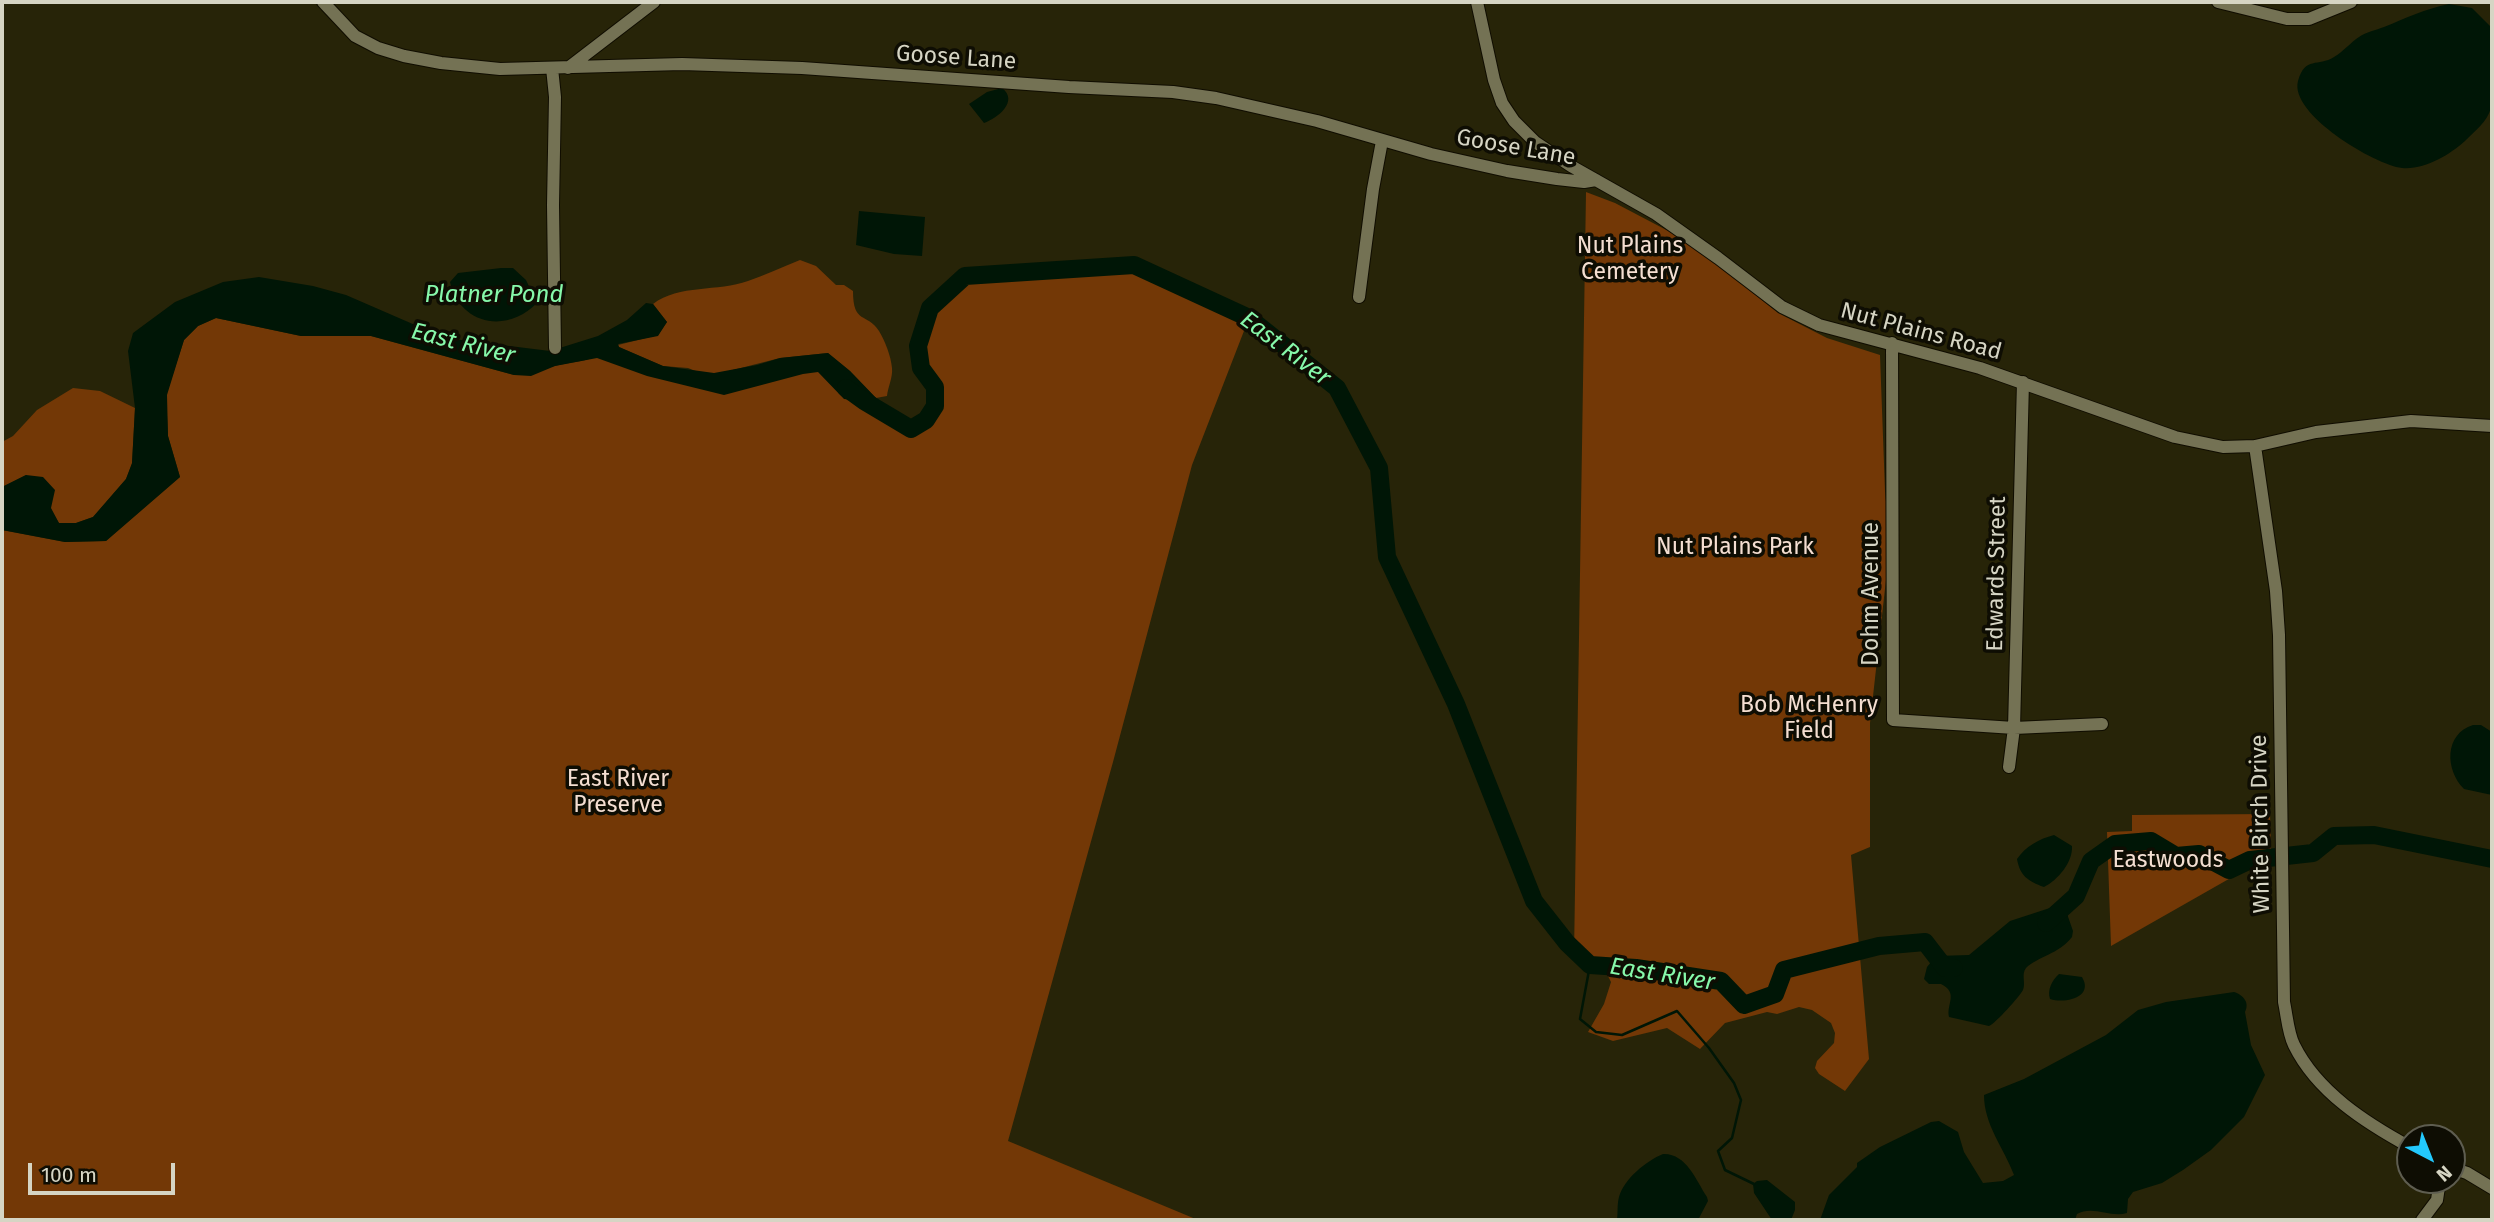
<!DOCTYPE html>
<html>
<head>
<meta charset="utf-8">
<style>
	body { margin:0 }
	#map { position:relative; width:2494px; height:1222px; overflow:hidden; background:#272408; font-family:"Fira Sans",sans-serif }
	canvas { display:block }
	.frame { position:absolute; inset:0; border:4px solid #d6d5c4; pointer-events:none }
	.north { position:absolute; left:2396px; top:1124px; width:70px; height:70px; box-sizing:border-box; background:#0e0d03; border:2px solid #5e5d50; border-radius:50%; rotate:138deg; font-size:19px; font-weight:700; line-height:28px; text-align:center; color:#d6d5c4 }
	.north::after { content:''; display:block; margin:auto; width:24px; height:32px; background:#23c9fe; clip-path:polygon(50% 0,100% 100%,50% 72%,0 100%) }
	.scale { position:absolute; left:28px; top:1163px; width:147px; height:32px; box-sizing:border-box; border:4px solid #d6d5c4; border-top:0; padding-left:9px; font-size:21px; line-height:24px; white-space:nowrap; color:#d6d5c4; -webkit-text-stroke:5px #0e0d03; paint-order:stroke }
</style>
</head>
<body>
<div id="map">
<canvas width="2494" height="1222"></canvas>
<div class="frame"></div>
<div class="north">N</div>
<div class="scale">100 m</div>
</div>
<script>
const ctx = document.querySelector('canvas').getContext('2d');
ctx.lineJoin = 'round';
function fillPath(path, color) { ctx.fillStyle = color; ctx.fill(path, 'evenodd'); }
function strokePath(path, color, width, dash) { ctx.strokeStyle = color; ctx.lineWidth = width; ctx.lineCap = dash ? 'butt' : 'round'; ctx.setLineDash(dash || []); ctx.stroke(path); }
function drawText(font, color, halo, rows, align = 'center') {
  ctx.font = font + ' "Fira Sans",sans-serif'; ctx.lineWidth = 7; ctx.setLineDash([]); ctx.textBaseline = 'middle'; ctx.strokeStyle = halo; ctx.fillStyle = color; for (const [text, x, y, turn = 0] of rows) {
    ctx.save(); ctx.translate(x, y); ctx.rotate((+turn || 0) * Math.PI / 180); ctx.textAlign = isNaN(turn) ? turn : align; if (halo) ctx.strokeText(text, 0, 0); ctx.fillText(text, 0, 0); ctx.restore();
  }
}
const green = new Path2D(`
	M1586 192 1615 203 1693 244 1778 313 1827 338 1880 355 1885 491 1890 544 1870 723V847L1851 855 1869 1059 1845 1091 1819 1074 1815 1068 1817 1061 1834 1043 1835 1033 1831 1023 1812 1010 1799 1007 1777 1014 1767 1012 1725 1023 1700 1049 1667 1028 1613 1041 1588 1032 1604 1004 1611 982 1606 972 1574 954Z
	M800 260 816 266 836 285H844L853 291C853 325 867 312 879 331 885 341 891 356 892 368 893 377 888 387 887 396L876 398 850 371 828 353 780 358 717 374 750 376 789 368 820 365 851 383 864 401 911 429 926 420 935 406V387L921 368 918 346 930 308 965 276 1134 265 1249 318 1192 465 1113 762 1008 1141 1198 1220H2V530L65 542 106 541 180 477 168 436 166 395 184 340 198 326 216 318 301 336H371L514 375C536 376 539 369 559 365 577 361 593 361 608 350L657 369 698 372 688 368 663 366 619 347 618 345 658 335 667 322 653 304C679 284 718 292 748 281 765 275 782 267 800 260Z
	M73 388 100 391 135 408 132 464 126 479 93 517 76 523H59L26 475 2 487V442L13 436 37 410Z
	M2270 814 2271 855 2111 946 2107 832 2132 831V815Z`);
const water = new Path2D(`
	M2449 4 2472 8 2492 28C2492 46 2494 93 2491 108 2487 122 2475 131 2465 141 2449 155 2425 170 2402 168 2375 165 2289 114 2298 81 2305 56 2318 67 2334 57 2344 51 2350 43 2359 37 2366 32 2376 30 2384 27 2406 18 2425 9 2449 4Z
	M1002 88C1019 101 998 118 984 123L969 104 987 92Z
	M859 211 925 217 922 256 894 254 856 245Z
	M501 268H513L526 280 537 303C507 334 460 325 450 282L458 273Z
	M259 277 313 286 346 295 445 338 550 351 598 336 627 320 646 303 653 304 667 322 658 336 618 344 619 347 663 366 714 373 757 365 780 358 828 353 850 371 876 398 864 401 844 399 818 372 803 374 724 395 647 376 597 358 555 366 531 376 514 375 371 336H301L216 318 198 326 184 340 167 395 168 436 180 477 106 541 65 542 2 530V487L26 475 43 477 55 490 51 508 59 523H76L93 517 126 479 132 463 135 408 128 351 133 333 175 302 223 282Z
	M2473 725H2481L2492 732V795L2464 789C2445 770 2444 734 2473 725Z
	M2054 835 2072 846C2073 862 2058 880 2044 887 2028 881 2020 876 2017 859 2026 846 2039 839 2054 835Z
	M2059 905 2065 908 2073 931 2072 937C2059 954 2037 957 2026 968 2021 974 2026 983 2023 990 2019 997 1996 1023 1989 1026L1949 1017C1946 1004 1959 993 1941 984H1929L1924 979 1927 967 1936 956 1969 955 2010 921Z
	M2059 974 2082 977C2094 997 2066 1004 2050 999 2047 990 2052 980 2059 974Z
	M2234 992C2243 995 2250 1002 2245 1012L2251 1045 2265 1075 2244 1117 2211 1150 2183 1170 2162 1183 2133 1192 2128 1199 2127 1213C2110 1218 2093 1205 2077 1214L2075 1220H1820L1829 1195 1857 1167V1163L1880 1147 1931 1122 1939 1121 1958 1132 1964 1152 1983 1183 2003 1181 2014 1175C2004 1148 1984 1125 1984 1095L2024 1079 2106 1035 2138 1010 2166 1002Z
	M1663 1154C1686 1153 1696 1180 1707 1197L1708 1201 1698 1220H1617C1618 1213 1617 1204 1619 1197 1624 1179 1646 1161 1663 1154Z
	M1767 1180 1795 1202V1210L1791 1220H1772L1754 1193 1753 1184 1757 1181Z`);
const stream = new Path2D(`
	M1590 965 1580 1019 1596 1032 1622 1035 1677 1011 1709 1048 1734 1083 1741 1100 1732 1138 1718 1151 1725 1170 1754 1184`);
const river = new Path2D(`
	M846 388 864 401 911 429 926 420 935 406V387L921 368 918 346 930 308 965 276 1134 265 1249 318 1337 388 1379 468 1387 557 1456 704 1534 901 1567 943 1590 965 1636 968 1721 981 1744 1005 1775 994 1784 970 1879 946 1925 942 1945 968H1954
	M2046 923 2076 896 2091 861 2115 844 2151 841 2176 856 2199 854 2229 870 2250 860 2313 853 2334 836 2374 835 2492 859`);
const minor = new Path2D(`
	M323 2 355 36 378 48 404 56 441 63 500 69 682 64 802 68 1069 87 1173 92 1216 98 1317 121 1431 154 1507 171 1557 179 1584 182 1596 180
	M1477 2 1494 80 1502 103 1514 121 1535 142 1571 166 1656 214 1718 258 1782 307 1819 325 1980 368 2175 437 2223 447 2255 446 2316 432 2411 421 2492 426
	M2218 2 2287 19H2309L2351 2
	M552 68 555 97 553 205 555 348
	M568 68 654 2
	M1359 297 1373 189 1382 141
	M1892 343 1893 720 2014 728 2102 724
	M2255 446 2276 591 2279 635 2284 1002C2287 1016 2288 1033 2294 1045 2317 1092 2366 1123 2410 1147
	M2009 767 2014 728 2023 382
	M2452 1168 2467 1173 2492 1188
	M2422 1220 2437 1200 2440 1180`);
const streetNames = [
	["Goose Lane",956,58,4],
	["Goose Lane",1516,148,10],
	["Nut Plains Road",1921,332,15],
	["Edwards Street",1997,574,-89],
	["Dohm Avenue",1872,594,-90],
	["White Birch Drive",2261,824,-91]
];
const parkNames = [
	["Nut Plains",1630,247],
	["Cemetery",1630,273],
	["Nut Plains Park",1735,548],
	["Bob McHenry",1809,706],
	["Field",1809,732],
	["East River",618,780],
	["Preserve",618,806],
	["Eastwoods",2168,861]
];
const waterNames = [
	["Platner Pond",494,295],
	["East River",463,344,14],
	["East River",1285,349,37],
	["East River",1662,975,9]
];
fillPath(green, '#733806');
fillPath(water, '#001606');
strokePath(stream, '#001606', 2.5);
strokePath(river, '#001606', 18);
strokePath(minor, '#100d00', 14);
strokePath(minor, '#747254', 12);
drawText('23px', '#d6d5c4', '#0e0d03', streetNames);
drawText('23px', '#f4ded1', '#0e0d03', parkNames);
drawText('italic 24px', '#86f8aa', '#0e0d03', waterNames);
</script>
</body>
</html>
